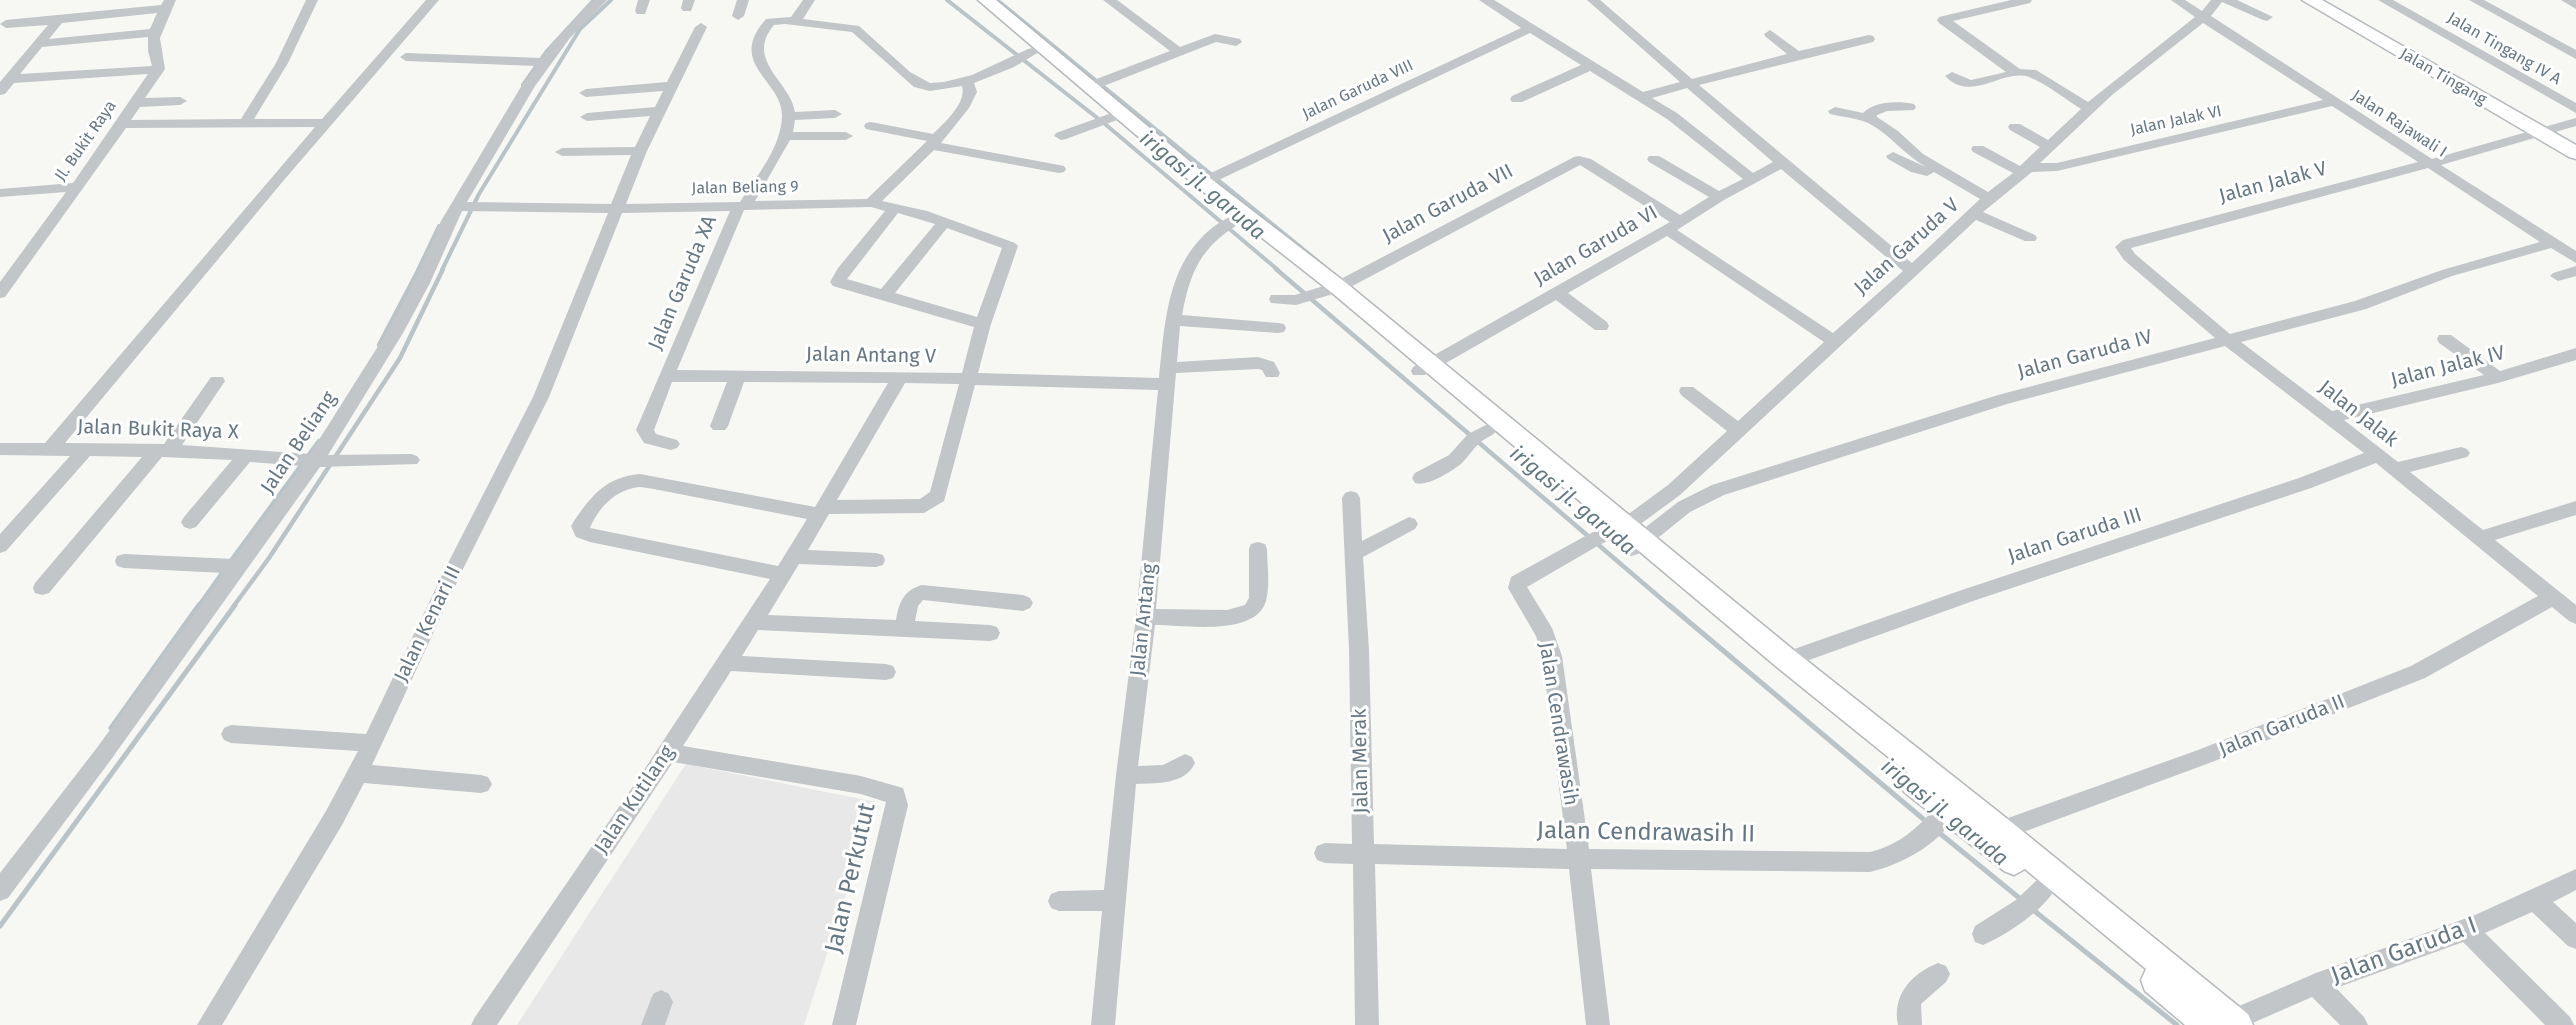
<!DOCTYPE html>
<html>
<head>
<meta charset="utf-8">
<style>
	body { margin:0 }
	canvas { display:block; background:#f7f7f4 }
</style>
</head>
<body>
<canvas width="2576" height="1025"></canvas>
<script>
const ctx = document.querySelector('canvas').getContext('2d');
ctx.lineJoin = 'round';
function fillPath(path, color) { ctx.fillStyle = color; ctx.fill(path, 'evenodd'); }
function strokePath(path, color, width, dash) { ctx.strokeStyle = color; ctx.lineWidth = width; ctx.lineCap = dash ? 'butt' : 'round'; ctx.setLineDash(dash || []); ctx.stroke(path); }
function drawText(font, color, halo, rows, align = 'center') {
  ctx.font = font + ' "Fira Sans",sans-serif'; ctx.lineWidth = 6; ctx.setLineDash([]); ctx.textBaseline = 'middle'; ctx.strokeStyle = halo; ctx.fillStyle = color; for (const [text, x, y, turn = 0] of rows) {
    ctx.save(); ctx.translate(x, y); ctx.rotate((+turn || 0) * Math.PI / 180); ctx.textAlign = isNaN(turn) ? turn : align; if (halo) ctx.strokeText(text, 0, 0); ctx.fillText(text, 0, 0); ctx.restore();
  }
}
const built = new Path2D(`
	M686 764 876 802 804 1025H517Z`);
const streamFar2 = new Path2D(`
	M947 0 1105 124 1278 270
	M997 0 1325 267
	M523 85 547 51 594 0
	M418 270 439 226
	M442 270 479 194 580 29 611 0`);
const streamFar1 = new Path2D(`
	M1276 269 1671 607
	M379 345 419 269
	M230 562 319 441
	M198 607 225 569
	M233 607 269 558 400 358 443 269`);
const stream = new Path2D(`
	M1669 605 1928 823
	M111 728 199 605
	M1937 831 2023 901
	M2032 909 2177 1025
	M0 926 235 605`);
const minor = new Path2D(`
	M164 0H176L160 38 165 69 145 98 180 97 187 101 180 105 140 107 131 120 241 119 276 63 306 0H318L288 63 254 119H322L426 0H439L284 180 65 443 164 444 211 377H223L225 381 182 445 310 454 387 332 414 283 441 221 522 85 537 66 406 61 400 57 406 53 542 58 562 32 594 0H607L570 38 535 86 467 202 611 204 631 155 562 156 555 152 562 148 635 147 650 116 587 121 580 117 587 113 655 107 663 91 586 97 579 93 586 89 667 82 695 27 701 23 707 27 647 151 626 204 740 202C757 176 782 146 782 115 782 80 726 64 766 19L791 17 803 0H815L803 19 859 26 910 72 930 83 944 82 972 75 1028 49 1033 48 1039 52 1014 67 974 83 977 92 969 108 941 143 1059 165 1064 166 1066 169 1064 172 1059 173 934 150 882 201 927 211 1015 243 1018 246 991 324 978 373 1159 378C1165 325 1166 265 1212 228 1220 222 1231 214 1241 217L1243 220 1241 223C1201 246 1190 272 1182 315L1278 323 1284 324 1286 328 1284 332 1278 333 1180 326 1177 362 1258 357 1274 362 1280 373 1278 377H1266L1262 370 1258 369 1176 373 1156 609 1227 610 1245 605 1249 598V549L1251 544 1258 542 1265 544 1267 549C1267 564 1270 581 1267 596 1262 638 1185 625 1155 625L1138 766 1163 765 1185 754 1192 757 1195 763C1185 785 1156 783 1136 784L1115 1025H1091L1102 911H1059L1051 908 1048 901 1051 894 1059 891 1104 890 1116 775 1136 617 1158 390 975 385 944 501 924 513 829 514 808 550 876 553 883 555 885 560 883 565 876 567 799 564 768 615 896 620C899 602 904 590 922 585L1023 595 1030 598 1033 603 1030 608 1023 611 923 600 918 606 915 621 990 625 997 627 1000 633 997 639 990 641 758 630 742 656 886 664 893 666 896 672 893 678 886 680 731 671 683 746 861 776 903 788 908 805 856 1025H832L886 802 861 794 673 762 497 1025H471L475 1017 638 779 770 579 590 542 576 537 571 526 574 521C592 495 606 477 640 474L815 507 888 383 744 382 728 426 725 430H713L710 426 727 382H672L654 430 656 434 677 440 680 444 677 448 671 450 644 443 636 430 730 211 622 213 549 397 464 567 372 765 481 775 488 777 492 784 488 791 481 793 364 783 342 825 222 1025H197L326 811 358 751 231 743 224 740 221 734 224 728 231 725 366 734 446 567 533 397 608 213 462 211 430 283 403 333 328 455 411 454 417 456 420 460 417 464 320 467 110 761 8 898 0 901V873L96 749 224 573 124 568 117 566 115 561 117 556 124 554 234 559 302 466 250 462 196 527 190 529 184 527 181 522 184 517 232 460 162 457 49 593 42 595 35 593 33 588 35 583 142 457 90 456 6 551 0 553V534L70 456 0 455V443H45L315 127 126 128 5 297 0 298V282L66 192 0 197V189L73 183 148 74 14 83 5 94 0 95V82L48 25 6 28 0 24 6 20 161 5ZM157 13 150 29 49 39 62 23ZM785 24 852 32 914 87 930 91 962 86C967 103 944 123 933 134L871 122 866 123 864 126 866 129 927 141 867 199 755 201 790 140H846L853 136 846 132H793L795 120 835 118 842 114 835 110 795 112C791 82 744 60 774 25ZM148 37V51L152 66 20 74 42 47ZM871 207 885 211 838 268 830 282 833 286 974 327 962 373 677 370 744 210ZM898 213 935 224 881 289 847 279ZM947 228 1002 248 977 317 895 293ZM905 383 959 384 930 492 920 499 837 500ZM640 487 654 489 807 519 778 566 590 528C599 507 616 489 640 487Z
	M638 0H650L645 14H637L635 11Z
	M683 0H695L691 11H683L681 8Z
	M737 0H749L744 16 738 20 732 16Z
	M1103 0H1117L1180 47 1215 34 1240 39 1242 42 1236 46 1216 42 1096 89H1086L1084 86 1086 83 1170 51Z
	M1479 0H1494L1643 92 1680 82 1587 0H1600L1692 79 1787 54 1766 37 1764 34 1770 30 1799 51 1869 35 1873 36 1875 39 1873 42 1699 85 1912 263 1980 199 1934 172 1927 176 1911 172 1888 159 1886 156 1893 152 1926 167C1904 155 1890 134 1868 123 1857 118 1842 117 1830 114L1828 111 1835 107 1863 113C1875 101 1898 101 1914 104L1916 107 1914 110 1887 111 1877 115V117L1898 131 1923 154 1988 192 2013 173 1973 152 1971 149 1973 146H1983L2020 166 2040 147 2010 130 2008 127 2010 124H2020L2048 140 2081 109C2065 99 2047 84 2029 77 2002 68 1972 104 1945 76L1952 72 1971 80 2006 72 1939 23 1937 20 1939 17 2011 0H2032L2030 3 1953 21 2020 69 2036 70 2088 102 2195 17 2171 0H2185L2202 11 2211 0H2237L2273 17 2267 21 2263 20 2222 2 2211 16 2432 159 2576 118V126L2441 165 2576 251V263L2551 248 2452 276 2366 309 2241 342 2332 411 2484 375 2439 343 2437 339 2439 335H2451L2500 371 2576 348V360L2498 383 2344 420 2398 462 2461 447 2467 449 2470 453 2467 457 2410 472 2483 530 2576 501V515L2495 540 2576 605V624L2569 621 2552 607 2425 678 2212 762 1991 844 1983 841 1980 834 1983 827 2198 750 2411 666 2538 596 2376 463 2311 488 1973 601 1787 668 1780 666 1777 660 1780 654 1959 591 2299 478 2364 453 2225 346 2007 404 1724 495 1690 512 1638 554 1631 556 1624 554 1622 549 1624 544 1678 502 1712 485 1998 395 2215 338 2124 260 2115 247 2123 240 2418 162 2332 106 2057 171 2032 172 1983 212 2035 235 2037 238 2035 241H2025L1976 220 1680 495 1631 531 1601 544 1527 587 1552 628 1562 656 1589 849 1870 852C1892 847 1909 835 1925 819 1932 812 1937 804 1947 800L1955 803 1958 810C1943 843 1903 864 1870 872L1591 869 1610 1025H1586L1569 869 1375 864 1379 1025H1355L1353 864 1325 863 1317 860 1314 853 1317 846 1325 843 1352 844 1349 650 1342 498 1345 493 1351 491 1357 493 1360 498 1362 541 1409 517 1415 519 1418 524 1415 529 1363 557 1369 650 1374 844 1567 849 1542 656 1536 636 1508 588 1511 577 1589 534 1619 521 1668 485 1727 431 1681 395 1679 391 1681 387H1693L1738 421 1824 342 1667 236 1568 293 1607 322 1609 326 1607 330H1595L1556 300 1425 375H1413L1411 371 1413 367 1670 222 1580 165 1343 291 1296 305 1271 303 1269 299 1271 295H1295L1333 283 1574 157 1579 156 1591 159 1680 215 1709 197 1649 162 1647 159 1649 156H1659L1719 191 1743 179 1667 119 1590 71 1522 102H1512L1510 99 1512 96 1581 65 1530 33 1208 185 1203 186 1196 182 1198 179 1521 28ZM2203 23 2323 100 2057 163H2040L2112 95ZM1687 88 1773 162 1753 173 1677 113 1652 98ZM2428 168 2540 242 2442 270 2355 301 2230 334 2135 254 2131 248ZM1781 169 1903 271 1833 333 1677 230 1724 200Z
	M2378 0H2393L2576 103V113Z
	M2469 0H2484L2576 50V59Z
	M2561 0H2576V9Z
	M1123 109 1130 113 1128 116 1066 139 1061 140 1054 136 1056 133Z
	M2576 266V276L2558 281 2550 276 2553 273Z
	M1488 424 1494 426 1497 430C1493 436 1487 437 1482 441 1474 447 1469 456 1462 463 1452 471 1428 487 1415 483L1412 478 1415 473 1449 455 1468 434Z
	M2576 869V890L2553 902 2576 923V949L2568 946 2532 912 2485 933 2570 1017 2574 1025H2545L2463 942 2336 988 2364 1017 2368 1025H2340L2312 997 2248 1025H2221L2219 1021 2223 1013 2316 973 2475 915Z
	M2045 877 2053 880 2056 887C2046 909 2005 936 1983 945L1975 942 1972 934 1975 926 2016 900 2037 880Z
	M1938 963 1946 966 1950 974 1946 982 1921 1004 1922 1025H1898C1892 995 1911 974 1938 963Z
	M661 990 669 994 673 1002 665 1025H641L653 994Z`);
const major = new Path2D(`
	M978 0H996L1210 178 1345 282 1796 652 2010 821 2248 1014 2253 1025H2185L2145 991 2141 980 2146 969 2025 869 2014 875 2004 871 1904 792 1900 783 1904 774 1908 773 1778 668 1331 292 1196 186Z
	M2302 0H2322L2576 145V159L2569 157Z`);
const farStreetnames = [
	["Jalan Tingang IV A",2504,49,30],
	["Jalan Tingang",2443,77,30],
	["Jalan Garuda VIII",1358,90,-25],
	["Jalan Jalak VI",2176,121,-12],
	["Jalan Rajawali I",2399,124,33],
	["Jl. Bukit Raya",86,141,-55],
	["Jalan Beliang 9",745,188,-1]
];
const streetNames = [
	["Jalan Jalak V",2273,183,-15],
	["Jalan Garuda VII",1448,204,-28],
	["Jalan Garuda VI",1596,246,-30],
	["Jalan Garuda V",1907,247,-42],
	["Jalan Garuda XA",683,283,-67],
	["Jalan Garuda IV",2085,355,-15],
	["Jalan Antang V",871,356,1],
	["Jalan Jalak IV",2448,367,-14],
	["Jalan Jalak",2358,414,38],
	["Jalan Bukit Raya X",158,430,2],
	["Jalan Beliang",299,443,-56],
	["Jalan Garuda III",2075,536,-18],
	["Jalan Antang",1144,620,-84],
	["Jalan Kenari II",428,624,-64],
	["Jalan Cendrawasih",1558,724,81],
	["Jalan Garuda II",2282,726,-22],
	["Jalan Merak",1361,761,-91],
	["Jalan Kutilang",635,800,-56]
];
const waterNames = [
	["irigasi jl. garuda",1202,186,40],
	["irigasi jl. garuda",1572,501,40],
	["irigasi jl. garuda",1944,813,39]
];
const nearStreetnames = [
	["Jalan Cendrawasih II",1646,833,1],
	["Jalan Perkutut",851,878,-77],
	["Jalan Garuda I",2404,951,-20]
];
fillPath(built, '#e7e8e7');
strokePath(streamFar2, '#b8c4c8', 4);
strokePath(streamFar1, '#b8c4c8', 4.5);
strokePath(stream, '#b8c4c8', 5);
strokePath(major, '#b5babd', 3);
fillPath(minor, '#c2c6c9');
fillPath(major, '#fff');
drawText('16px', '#667784', '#fff', farStreetnames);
drawText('20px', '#667784', '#fff', streetNames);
drawText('italic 21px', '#627880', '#fff', waterNames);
drawText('24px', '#667784', '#fff', nearStreetnames);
</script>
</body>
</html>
